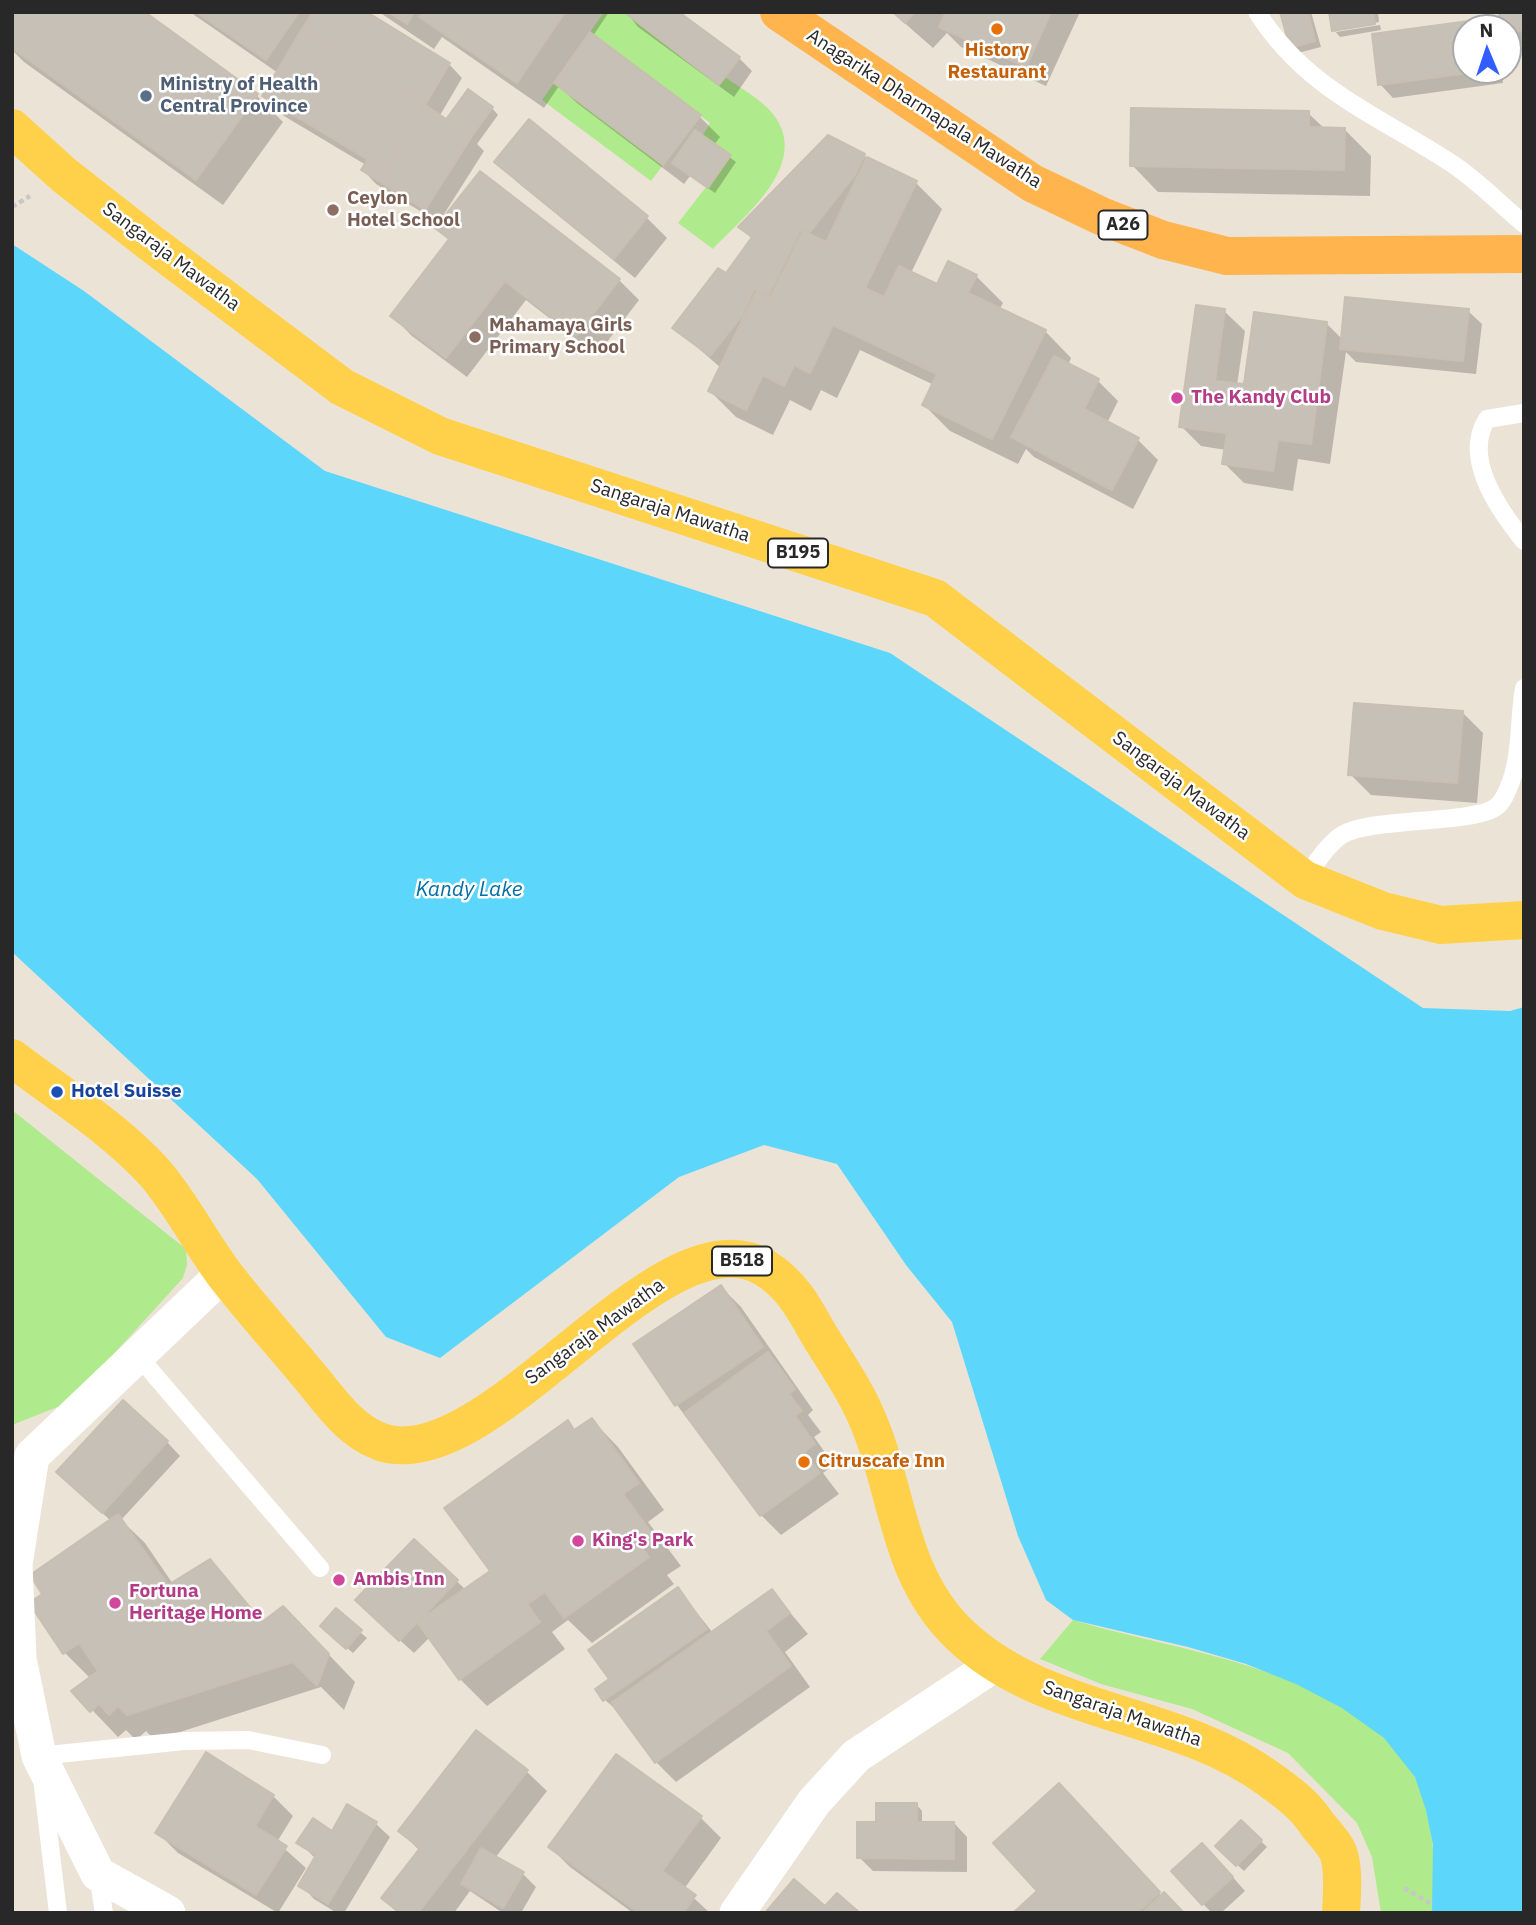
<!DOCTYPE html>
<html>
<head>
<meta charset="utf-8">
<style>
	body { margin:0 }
	#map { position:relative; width:1536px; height:1925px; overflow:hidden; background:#ece3d7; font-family:"IBM Plex Sans",sans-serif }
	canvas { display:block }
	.frame { position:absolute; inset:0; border:14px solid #282828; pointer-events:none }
	.north { position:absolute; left:1452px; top:14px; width:70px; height:70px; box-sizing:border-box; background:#fff; border:2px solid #a9a9a9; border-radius:50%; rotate:358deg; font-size:19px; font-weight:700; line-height:28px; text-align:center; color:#282828 }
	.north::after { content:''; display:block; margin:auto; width:24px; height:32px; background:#325dff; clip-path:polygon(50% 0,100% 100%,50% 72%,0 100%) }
</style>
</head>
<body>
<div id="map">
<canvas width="1536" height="1925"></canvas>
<div class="frame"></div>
<div class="north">N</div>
</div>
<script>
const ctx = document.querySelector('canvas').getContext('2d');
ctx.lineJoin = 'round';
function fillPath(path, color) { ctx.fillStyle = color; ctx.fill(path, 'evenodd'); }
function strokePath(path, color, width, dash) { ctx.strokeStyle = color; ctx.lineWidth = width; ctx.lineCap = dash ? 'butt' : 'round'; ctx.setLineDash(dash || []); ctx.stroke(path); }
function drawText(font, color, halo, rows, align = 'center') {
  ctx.font = font + ' "IBM Plex Sans",sans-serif'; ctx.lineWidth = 5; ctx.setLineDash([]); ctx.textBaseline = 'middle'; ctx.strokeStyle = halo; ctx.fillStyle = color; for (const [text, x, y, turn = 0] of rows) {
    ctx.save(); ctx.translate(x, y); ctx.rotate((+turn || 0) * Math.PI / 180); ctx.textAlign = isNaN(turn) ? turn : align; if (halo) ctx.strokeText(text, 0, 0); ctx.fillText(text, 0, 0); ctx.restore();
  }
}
const green = new Path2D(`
	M604 12H624L719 85 725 77C740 88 761 99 773 114 812 164 744 216 713 249L678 223 731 155 703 135 710 123 590 32Z
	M554 83 663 165 651 181 542 100Z
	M12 1110 186 1249 187 1265 183 1278 70 1402 12 1425Z
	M1073 1620C1181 1653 1351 1668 1415 1777 1423 1791 1427 1811 1430 1828 1435 1855 1437 1886 1432 1913H1381L1372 1857 1357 1823 1288 1753 1192 1709 1101 1684 1040 1659Z`);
const water = new Path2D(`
	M12 244 84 291 325 471 890 653 1423 1008 1510 1011 1524 1007V1913H1432L1433 1845 1426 1810 1415 1777 1384 1738 1342 1708 1296 1684 1246 1664 1188 1647 1073 1620 1046 1600 1018 1536 952 1322 906 1265 837 1164 764 1145 679 1177 440 1358 386 1337 257 1179 12 952Z`);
const shadow = new Path2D(`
	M142 12 257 96 283 122 223 205 24 62 12 50V15Z
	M190 12H363L449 64 462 78 439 117 459 128 449 118 492 108 498 115 477 144 484 151 439 222 619 280 639 300 597 355 526 300 467 377 412 336 392 316 450 240 438 228 441 224 376 184 363 170 366 165 284 116 264 95 278 73Z
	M379 12H609L593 36 700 117 720 137 714 145 736 162 715 193 690 176 684 184 577 103 559 86 544 108 442 37 434 49Z
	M626 12 739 58 752 71 734 97 638 27Z
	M892 12H1080L1046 86 961 47 947 33 933 48Z
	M1282 12H1311L1321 47 1298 53Z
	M1331 12H1378L1379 22 1336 29V32L1380 25 1381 30 1340 37 1334 30Z
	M1524 12V45H1517L1508 37V28H1503Z
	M1484 21 1491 28H1466V70H1502L1503 83 1393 98 1380 84 1374 35Z
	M1308 113 1325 129 1345 130 1371 156 1370 196 1158 192 1132 165Z
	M529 122 647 218 667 238 635 278 517 182 497 162Z
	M864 156 916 183 942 209 911 273 938 286 976 276 1003 303 999 310 1045 331 1071 358 1068 365 1098 381 1118 401 1107 423 1138 440 1158 460 1133 509 1034 457 1026 449 1018 464 950 431 924 405 934 385 860 350 837 398 821 390 811 411 790 400 773 435 736 417 710 391 721 368 674 327 726 275 753 239 741 227Z
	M1224 311 1245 331 1237 385 1246 386 1326 323 1343 340 1468 311 1482 324 1476 374 1356 362 1346 352 1330 464 1298 459 1293 491 1244 483 1224 463 1226 450 1201 446 1181 426Z
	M1463 713 1483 733 1477 803 1371 795 1350 774Z
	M721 1287 741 1307 813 1410 808 1415 821 1432 814 1437 834 1465 823 1473 839 1494 781 1535 761 1515 677 1405 635 1345Z
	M592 1420 618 1447 664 1510 648 1522 681 1566 667 1575 674 1584 592 1643 568 1620 552 1632 565 1649 487 1706 460 1679 430 1637 414 1653 370 1613 414 1541 466 1590 492 1572 568 1422 576 1431Z
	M167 1442 180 1456 121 1520 145 1543 173 1584 209 1561 264 1622 309 1634 355 1682 344 1710 321 1687 155 1740 146 1731 136 1740 126 1730 118 1737 74 1691 91 1679 65 1653 45 1594 111 1521 72 1485Z
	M678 1589 713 1633 772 1591 808 1634 785 1652 810 1687 676 1782 656 1762 619 1712 605 1700 612 1680Z
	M328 1632H360L367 1638 353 1653Z
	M526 1771 547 1791 495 1858 523 1874 536 1887 521 1913H503L470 1891 454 1913H398L383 1898 420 1851 400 1831Z
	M273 1796 293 1816 277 1842 306 1868 278 1913 178 1853 157 1832Z
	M916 1804 922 1811V1823H954L967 1837V1872L873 1871 859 1857 877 1823Z
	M1079 1805 1162 1896 1182 1913H1016L1040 1891Z
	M701 1818 721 1838 684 1889 710 1913H633L570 1867 550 1847Z
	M1241 1822 1267 1847 1244 1871 1217 1846Z
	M376 1824 390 1837 344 1913H337L314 1899 301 1885 316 1859 299 1842Z
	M1216 1858 1245 1891 1221 1913H1212L1203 1904Z`);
const building = new Path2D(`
	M12 12H145L258 94 196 180 12 48Z
	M196 12H299L266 60Z
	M313 12H367L450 63 425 105 302 29Z
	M389 12H414L407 24Z
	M423 12H565L517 83 419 17Z
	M624 12H679L740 57 719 85Z
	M893 12H915L905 23Z
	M946 12H1051L1026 67 939 27Z
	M1280 12H1308L1315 41 1290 48Z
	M1329 12H1373L1375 24 1332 31Z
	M1499 12H1524V30L1508 32V28H1501Z
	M1484 19 1485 28H1466V70H1491L1378 85 1372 34Z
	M302 29 425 105 385 170 262 96Z
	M590 32 701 115 663 165 554 83Z
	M468 89 493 107 472 136 447 118Z
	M425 105 472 136 425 210 361 170 368 159 385 170Z
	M1131 108 1309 111V127L1345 128 1344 170 1130 166Z
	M529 119 648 216 614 259 494 162Z
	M695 130 731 155 708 188 672 163Z
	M828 135 865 154 855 175 810 232 801 229 768 296 754 289 742 316 710 356 672 328 718 268 726 273 752 237 738 227Z
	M867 157 917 181 865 288 884 297 899 266 937 284 948 261 977 275 968 293 1046 330 992 439 922 405 937 374 833 325 810 373 794 365 784 386 763 375 746 410 708 391 756 292 770 298 803 231 826 242Z
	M480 171 620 279 576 336 505 281 446 358 390 316 449 239 435 228Z
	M1345 297 1469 309 1463 361 1340 349Z
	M1196 305 1225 309 1215 381 1244 384 1254 312 1327 322 1311 444 1278 440 1273 471 1222 464 1227 433 1179 427Z
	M1054 356 1099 379 1084 409 1139 438 1112 490 1011 437Z
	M1354 703 1463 711 1457 783 1348 775Z
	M721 1285 763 1347 675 1406 633 1344Z
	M768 1352 795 1389 789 1394 802 1411 795 1416 815 1444 804 1452 820 1473 760 1516 684 1413Z
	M123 1400 168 1441 102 1513 56 1472Z
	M592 1418 639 1483 623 1494 656 1539 642 1548 649 1557 564 1618 545 1592 527 1604 540 1622 459 1680 417 1622 490 1571 444 1508 568 1420 574 1430Z
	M118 1514 168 1585 210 1559 262 1622 283 1606 329 1654 317 1686 293 1662 127 1715 118 1706 109 1715 99 1704 90 1712 71 1691 98 1671 79 1643 63 1654 29 1603 42 1594 30 1575Z
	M414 1539 458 1580 399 1641 355 1600Z
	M678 1587 707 1629 603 1701 595 1689 609 1679 588 1650Z
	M772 1589 790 1613 766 1631 791 1666 655 1763 611 1703Z
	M336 1608 362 1630 346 1649 320 1626Z
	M476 1730 528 1770 418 1913H400L381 1898 420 1848 398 1831Z
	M206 1752 274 1795 255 1826 287 1846 256 1895 155 1833Z
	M616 1754 702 1816 662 1871 696 1895 683 1913H639L548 1847Z
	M1059 1783 1160 1892 1137 1913H1013L1037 1891 993 1843Z
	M876 1803H917V1822H876Z
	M347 1804 377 1822 328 1904 298 1886 316 1855 296 1843 313 1818 332 1831Z
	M1241 1820 1262 1840 1236 1866 1215 1846Z
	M857 1822H954V1859L857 1858Z
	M1202 1843 1233 1877 1202 1905 1171 1871Z
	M481 1848 524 1872 503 1908 461 1884Z
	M794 1879 825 1906 837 1893 860 1913H765Z
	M1164 1892 1184 1913H1142Z`);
const path = new Path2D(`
	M12 207 30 196
	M1404 1888 1433 1905`);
const service = new Path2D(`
	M1257 12C1307 91 1380 116 1454 165 1479 182 1501 205 1524 224
	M1524 413 1487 419C1462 458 1499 510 1524 541
	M1305 880C1314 865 1331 838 1348 832 1382 818 1476 823 1496 807 1501 804 1506 794 1508 789 1522 757 1518 723 1524 688
	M139 1357 320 1568
	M40 1759 39 1756 184 1741 248 1740 322 1755
	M43 1787 58 1913
	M98 1875 104 1913`);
const minor = new Path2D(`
	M168 1913 98 1874 39 1756 19 1659 15 1564 32 1456 224 1273
	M737 1913 814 1802 856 1756 997 1663`);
const primary = new Path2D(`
	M12 128 64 175 152 244 342 387 440 436 935 598 1305 880 1383 911 1441 925 1524 920
	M12 1058C59 1094 114 1128 154 1172 182 1204 200 1242 225 1275 252 1310 283 1344 311 1378 331 1402 350 1431 381 1442 491 1479 661 1205 765 1268 791 1284 803 1306 818 1333 834 1360 854 1387 866 1416 899 1490 896 1573 959 1634 1044 1716 1174 1710 1269 1779 1288 1793 1304 1804 1317 1824 1324 1833 1336 1845 1339 1855 1344 1871 1342 1896 1341 1913`);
const trunk = new Path2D(`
	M779 12 1032 183 1101 216 1163 240 1227 256 1524 254`);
const markers = [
	[997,29,7,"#e8710a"],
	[146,96,7,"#5c6f8a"],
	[333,210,7,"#8d6e63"],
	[475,337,7,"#8d6e63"],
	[1177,398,7,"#d1479c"],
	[57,1092,7,"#1a4fb4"],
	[804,1462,7,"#e8710a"],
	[578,1541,7,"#d1479c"],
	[339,1580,7,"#d1479c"],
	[115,1603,7,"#d1479c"]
];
const shields = [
	[1123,225,49],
	[798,553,60],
	[742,1261,60]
];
const shieldNames = [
	["A26",1123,225],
	["B195",798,553],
	["B518",742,1261]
];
const foodNames = [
	["History",997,51],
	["Restaurant",997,73],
	["Citruscafe Inn",818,1462,"left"]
];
const serviceNames = [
	["Ministry of Health",160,85],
	["Central Province",160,107]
];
const streetNames = [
	["Anagarika Dharmapala Mawatha",924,109,33],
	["Sangaraja Mawatha",171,257,37],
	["Sangaraja Mawatha",670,511,18],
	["Sangaraja Mawatha",1181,786,37],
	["Sangaraja Mawatha",595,1332,-36],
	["Sangaraja Mawatha",1122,1714,19]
];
const educationNames = [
	["Ceylon",347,199],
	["Hotel School",347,221],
	["Mahamaya Girls",489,326],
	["Primary School",489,348]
];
const hotelNames = [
	["The Kandy Club",1191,398],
	["King's Park",592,1541],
	["Ambis Inn",353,1580],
	["Fortuna",129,1592],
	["Heritage Home",129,1614]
];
const transitNames = [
	["Hotel Suisse",71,1092]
];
const waterNames = [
	["Kandy Lake",469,890]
];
fillPath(green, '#afea8c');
fillPath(water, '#5dd6fc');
fillPath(shadow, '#0003');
fillPath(building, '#c7c0b7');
strokePath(building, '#c8bfb1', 2);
strokePath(path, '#c7c7c7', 4.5, [5, 3.5]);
strokePath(service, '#fff', 18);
strokePath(minor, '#fff', 35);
strokePath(primary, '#ffd04a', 38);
strokePath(trunk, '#ffb44d', 38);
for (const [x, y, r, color] of markers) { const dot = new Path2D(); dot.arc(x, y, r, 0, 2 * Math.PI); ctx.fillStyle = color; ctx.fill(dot); strokePath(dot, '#fff', 2.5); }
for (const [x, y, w] of shields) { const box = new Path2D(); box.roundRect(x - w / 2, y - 14.5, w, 29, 5); ctx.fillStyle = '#fff'; ctx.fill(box); strokePath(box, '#282828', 2); }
drawText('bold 18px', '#282828', null, shieldNames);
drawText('bold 19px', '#c56008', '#fff', foodNames);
drawText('bold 19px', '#4e5e75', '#fff', serviceNames, 'left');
drawText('19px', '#282828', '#fff', streetNames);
drawText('bold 19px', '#785e54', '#fff', educationNames, 'left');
drawText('bold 19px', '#b23c85', '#fff', hotelNames, 'left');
drawText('bold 19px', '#164399', '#fff', transitNames, 'left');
drawText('italic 21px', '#006fa4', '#fff', waterNames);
</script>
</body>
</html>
